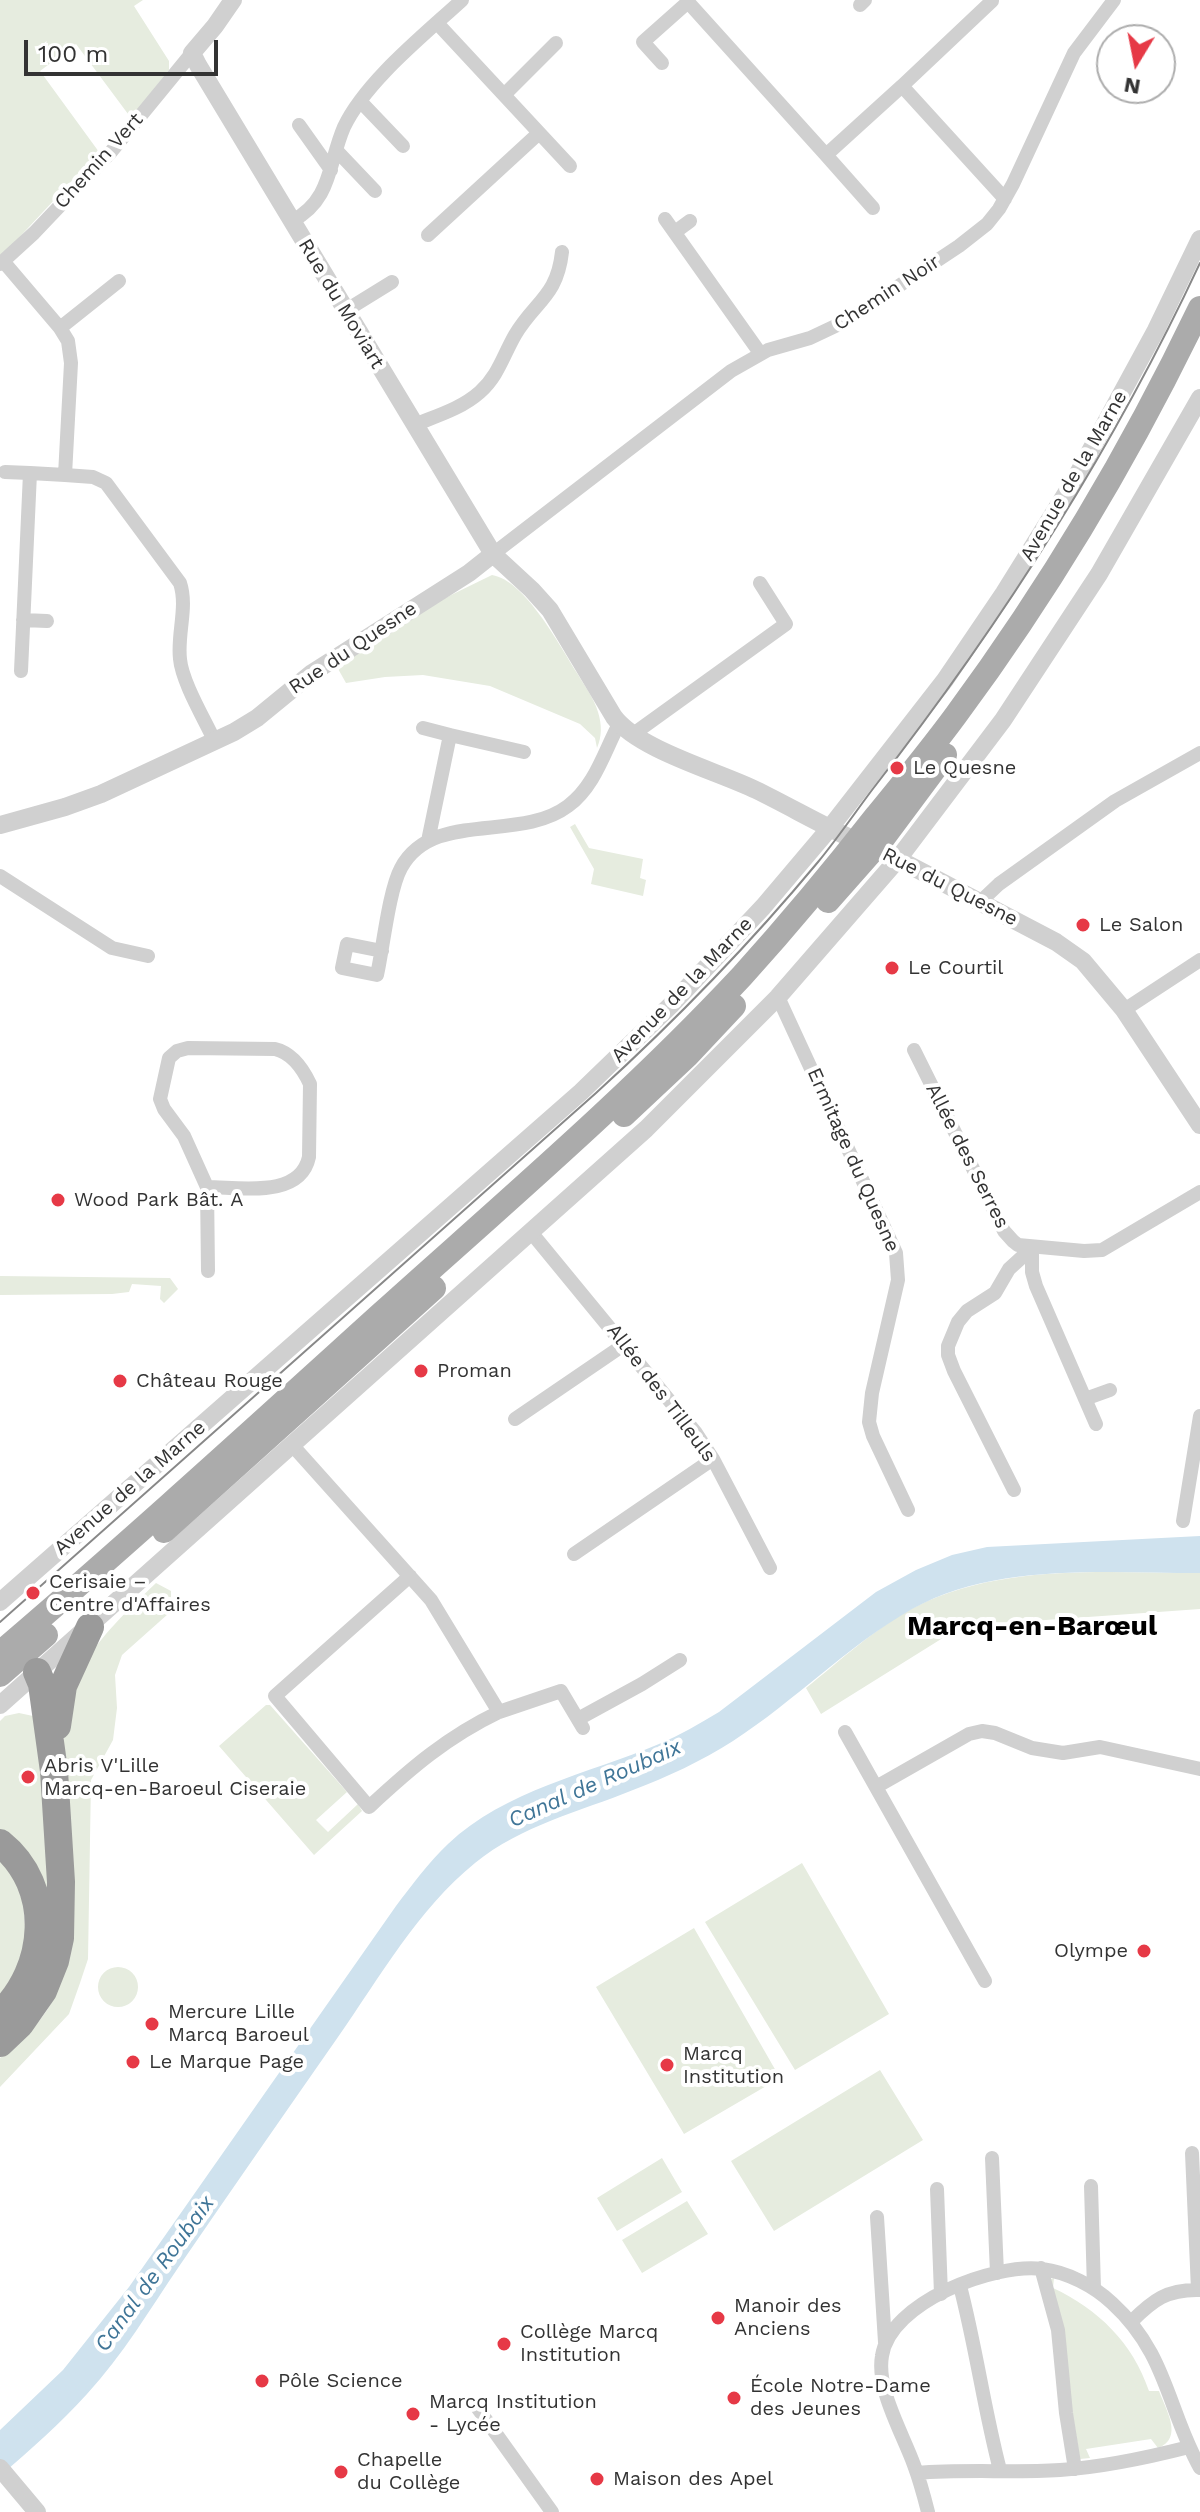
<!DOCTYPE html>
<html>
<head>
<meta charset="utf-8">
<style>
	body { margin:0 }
	#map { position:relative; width:1200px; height:2512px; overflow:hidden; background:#fff; font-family:"Work Sans",sans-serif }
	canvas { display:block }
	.north { position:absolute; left:1096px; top:24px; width:80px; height:80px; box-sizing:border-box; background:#fff; border:2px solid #adadad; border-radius:50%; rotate:190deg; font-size:22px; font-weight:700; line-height:32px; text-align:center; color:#333 }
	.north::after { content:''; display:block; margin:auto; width:28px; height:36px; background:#e63946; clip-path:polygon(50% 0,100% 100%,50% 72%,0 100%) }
	.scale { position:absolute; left:24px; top:40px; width:194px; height:36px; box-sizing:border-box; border:4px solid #333; border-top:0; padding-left:10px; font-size:24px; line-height:28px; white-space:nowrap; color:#333; -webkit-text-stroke:6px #fff; paint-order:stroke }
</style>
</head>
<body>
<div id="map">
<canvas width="1200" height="2512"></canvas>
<div class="north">N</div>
<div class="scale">100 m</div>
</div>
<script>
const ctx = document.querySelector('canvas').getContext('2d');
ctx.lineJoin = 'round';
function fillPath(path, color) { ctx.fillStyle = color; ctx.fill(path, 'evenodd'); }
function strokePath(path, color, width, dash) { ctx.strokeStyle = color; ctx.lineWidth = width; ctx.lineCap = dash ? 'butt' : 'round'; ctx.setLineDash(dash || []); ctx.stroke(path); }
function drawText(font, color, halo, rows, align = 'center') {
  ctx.font = font + ' "Work Sans",sans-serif'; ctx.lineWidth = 8; ctx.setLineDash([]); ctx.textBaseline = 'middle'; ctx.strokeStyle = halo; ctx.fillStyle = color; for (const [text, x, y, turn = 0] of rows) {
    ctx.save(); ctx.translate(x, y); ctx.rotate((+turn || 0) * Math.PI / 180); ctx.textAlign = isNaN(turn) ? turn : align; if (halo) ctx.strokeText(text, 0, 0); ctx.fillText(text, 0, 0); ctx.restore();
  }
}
const green = new Path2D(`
	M0 0H143L134 6 169 61V70L131 118 76 44 40 71 99 152 14 243 0 255Z
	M492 575C525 580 560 646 577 673 584 685 594 698 598 712 602 725 602 736 597 748L595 738 580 724 490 686 423 675 385 677 346 683 337 667 445 598Z
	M575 824 589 848 643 859 640 878 646 880 643 896 591 884 594 869 570 827Z
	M0 1276 170 1278 178 1289 164 1303 160 1299 161 1286 132 1284 129 1292 112 1294 0 1295Z
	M1200 1573V1609L962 1626 821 1714 806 1688C841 1660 875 1628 915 1607 1003 1563 1105 1573 1200 1573Z
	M156 1583 171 1591V1603L168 1614 122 1655 115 1675 117 1708 113 1740 91 1780 88 1959 80 1983 69 2014 0 2087V2058C112 1979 63 1860 64 1747 64 1729 64 1709 68 1692 70 1684 76 1677 80 1670 102 1634 126 1612 156 1583Z
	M266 1705H270L347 1792 316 1820 328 1832 358 1804 362 1811 314 1855 219 1746Z
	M19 1713 33 1716 39 1730 53 1894 45 1938 0 1837V1721L5 1716Z
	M0 1859 22 1891 27 1949 0 2001Z
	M802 1863 889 2014 795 2070 705 1922Z
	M694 1928 780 2078 684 2134 596 1987Z
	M98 1987a20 20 0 1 1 40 0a20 20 0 1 1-40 0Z
	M880 2070 923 2140 774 2231 731 2161Z
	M662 2158 682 2192 617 2231 597 2198Z
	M687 2201 708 2234 642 2273 622 2240Z
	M1054 2278 1053 2288C1098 2309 1133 2343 1149 2391H1159C1166 2410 1184 2438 1158 2448L1151 2439 1086 2449 1090 2458 1080 2459 1051 2279Z`);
const water = new Path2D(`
	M1200 1536V1573C1107 1573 996 1562 912 1609 847 1646 795 1701 733 1741 702 1761 667 1777 633 1790 579 1812 522 1825 475 1863 418 1909 380 1977 338 2037 285 2113 232 2189 180 2265 150 2309 123 2355 87 2394 60 2424 30 2450 0 2476V2430L63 2370 129 2287 396 1906C412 1885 428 1863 448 1844 505 1790 588 1774 659 1744 680 1735 699 1724 719 1712L876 1592 916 1570 952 1555 987 1547Z`);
const minor = new Path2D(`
	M992 1 902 86 1005 199
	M860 5 865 0
	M437 23 570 166
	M662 63 643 42 688 2 826 155
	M504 95 556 43
	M360 101 403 146
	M299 125 331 170
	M336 150 375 191
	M873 208 826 155 902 86
	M665 219 760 353
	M292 221C332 200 328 164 344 127 366 81 424 35 462 0
	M675 232 690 221
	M428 235 539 133
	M3 261 60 328
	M0 264 34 233 110 153 192 53
	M119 281 60 328 68 341 71 363 65 475 93 477 106 483 180 583C188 607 177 634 180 659 182 682 205 720 215 742
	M345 311 392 282
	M414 425C436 416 461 409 480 392 498 376 503 356 515 335 535 301 557 297 562 252
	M5 472 30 473
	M493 554 731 371 768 350 810 338 846 321 959 246 987 224 999 209 1013 184 1074 53 1114 0
	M23 620 47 621
	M21 671 30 473 65 475
	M423 728 450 735 428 841
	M450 735 524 752
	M632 735 786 624 760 583
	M0 876 112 948 148 956
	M980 902 999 884 1115 801 1200 753
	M382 951 347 944 342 968 377 975C383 948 389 890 401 868 433 809 519 843 568 806 595 786 604 752 619 724
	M778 997 896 1253 898 1280 872 1393 869 1422 873 1436 908 1510
	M1124 1010 1200 960
	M914 1050 1004 1231 1013 1241 1018 1245 1084 1251 1102 1250 1200 1192
	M207 1187C240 1187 300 1199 309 1157L310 1084C303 1069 292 1053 275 1049L188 1048 177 1051 169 1058 160 1099 164 1109 184 1136 207 1187 208 1271
	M530 1231 696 1433 713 1459 770 1568
	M1032 1248V1272L1036 1286 1096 1424
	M1085 1399 1110 1390
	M515 1419 625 1344
	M293 1446 431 1600 499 1712 561 1691 583 1728
	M1014 1490 954 1371 948 1355V1346L958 1322 967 1311 995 1293 1009 1269 1032 1248
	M1183 1521 1200 1416
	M574 1554 713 1459
	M410 1576 275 1696 369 1807C411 1768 447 1737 499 1712
	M578 1719 642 1684 680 1660
	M845 1732 985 1981
	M876 1787 969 1734 982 1731 995 1733 1032 1748 1063 1753 1100 1747 1200 1769
	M1192 2153 1198 2290
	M992 2158 997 2273
	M1091 2186 1094 2289
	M937 2189 941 2294
	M877 2217 885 2342
	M1041 2268 1058 2330 1066 2413 1075 2469
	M960 2286C976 2347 984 2409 1000 2470
	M1131 2322C1153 2300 1167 2289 1200 2290
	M474 2403 552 2512
	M917 2473C965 2469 1012 2473 1060 2470 1105 2467 1146 2458 1189 2447
	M928 2512C924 2496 920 2481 914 2465 903 2434 876 2389 882 2356 890 2302 994 2263 1042 2269 1067 2272 1094 2286 1112 2303 1167 2353 1167 2408 1200 2468`);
const tertiary = new Path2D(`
	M233 0 215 26 192 53 198 65 493 554 532 590 550 610 614 717C639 750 717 771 756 790 793 808 828 829 866 845
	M0 825 65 807 101 794 234 732 257 718 312 673 469 573 493 554
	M890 855 1056 942 1083 961 1124 1010 1200 1125
	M0 1602 581 1092 671 1005 763 907 829 829 945 680 1004 593 1075 479 1156 330 1200 239
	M0 1705 646 1129 778 997 898 859 1003 720 1099 574 1200 398
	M0 2468 37 2512`);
const primary = new Path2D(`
	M828 901 881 841 945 755
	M624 1115 687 1056 734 1006
	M164 1531 434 1288
	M0 1653C130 1542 256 1427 382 1313 503 1204 631 1095 742 976 789 924 834 870 877 815 904 782 931 749 956 715 1050 588 1132 450 1200 308
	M0 1675 46 1635`);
const motorway = new Path2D(`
	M57 1726 63 1686 90 1627
	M0 1843C55 1887 48 1969 0 2014
	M0 2043 20 2024 43 1991 55 1961 60 1938 61 1882 54 1771 42 1684 37 1672`);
const tram = new Path2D(`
	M0 1622 596 1093C675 1021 749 945 818 862 837 839 854 814 872 790 1000 626 1112 452 1200 263`);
const markers = [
	[897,768,8,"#e63946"],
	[1083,925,8,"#e63946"],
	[892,968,8,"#e63946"],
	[58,1200,8,"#e63946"],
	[421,1371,8,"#e63946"],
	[120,1381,8,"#e63946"],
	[33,1593,8,"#e63946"],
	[28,1777,8,"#e63946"],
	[1144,1951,8,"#e63946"],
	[152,2024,8,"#e63946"],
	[133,2062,8,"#e63946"],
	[667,2065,8,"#e63946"],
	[718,2318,8,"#e63946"],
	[504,2344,8,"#e63946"],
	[262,2381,8,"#e63946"],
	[734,2398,8,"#e63946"],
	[413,2414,8,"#e63946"],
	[341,2472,8,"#e63946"],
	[597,2479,8,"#e63946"]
];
const streetNames = [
	["Chemin Vert",99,161,-48],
	["Chemin Noir",887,293,-33],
	["Rue du Moviart",341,304,59],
	["Avenue de la Marne",1074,476,-60],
	["Rue du Quesne",353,648,-34],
	["Rue du Quesne",950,887,27],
	["Avenue de la Marne",682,990,-46],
	["Allée des Serres",967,1156,63],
	["Ermitage du Quesne",853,1160,66],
	["Allée des Tilleuls",661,1393,53],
	["Avenue de la Marne",130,1488,-41]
];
const poiNames = [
	["Le Quesne",913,768],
	["Le Salon",1099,925],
	["Le Courtil",908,968],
	["Wood Park Bât. A",74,1200],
	["Proman",437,1371],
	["Château Rouge",136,1381],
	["Cerisaie –",49,1582],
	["Centre d'Affaires",49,1605],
	["Abris V'Lille",44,1766],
	["Marcq-en-Baroeul Ciseraie",44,1789],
	["Olympe",1128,1951,"right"],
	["Mercure Lille",168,2012],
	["Marcq Baroeul",168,2035],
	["Marcq",683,2054],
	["Institution",683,2077],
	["Le Marque Page",149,2062],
	["Manoir des",734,2306],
	["Anciens",734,2329],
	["Collège Marcq",520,2332],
	["Institution",520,2355],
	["Pôle Science",278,2381],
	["École Notre-Dame",750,2386],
	["des Jeunes",750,2409],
	["Marcq Institution",429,2402],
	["- Lycée",429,2425],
	["Chapelle",357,2460],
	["du Collège",357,2483],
	["Maison des Apel",613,2479]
];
const waterNames = [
	["Canal de Roubaix",595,1784,-24],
	["Canal de Roubaix",155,2274,-54]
];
const districtNames = [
	["Marcq-en-Barœul",1032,1627]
];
fillPath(green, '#e6ecdf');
fillPath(water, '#cfe2ee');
strokePath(minor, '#d0d0d0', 14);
strokePath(tertiary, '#d0d0d0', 18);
strokePath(primary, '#ababab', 24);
strokePath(motorway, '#9a9a9a', 28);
strokePath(tram, '#888', 2);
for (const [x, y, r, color] of markers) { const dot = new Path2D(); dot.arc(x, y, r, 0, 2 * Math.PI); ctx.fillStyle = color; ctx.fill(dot); strokePath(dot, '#fff', 3); }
drawText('20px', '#333', '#fff', streetNames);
drawText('20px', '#333', '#fff', poiNames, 'left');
drawText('italic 22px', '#3f7597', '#fff', waterNames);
drawText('bold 28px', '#000', '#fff', districtNames);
</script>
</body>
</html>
